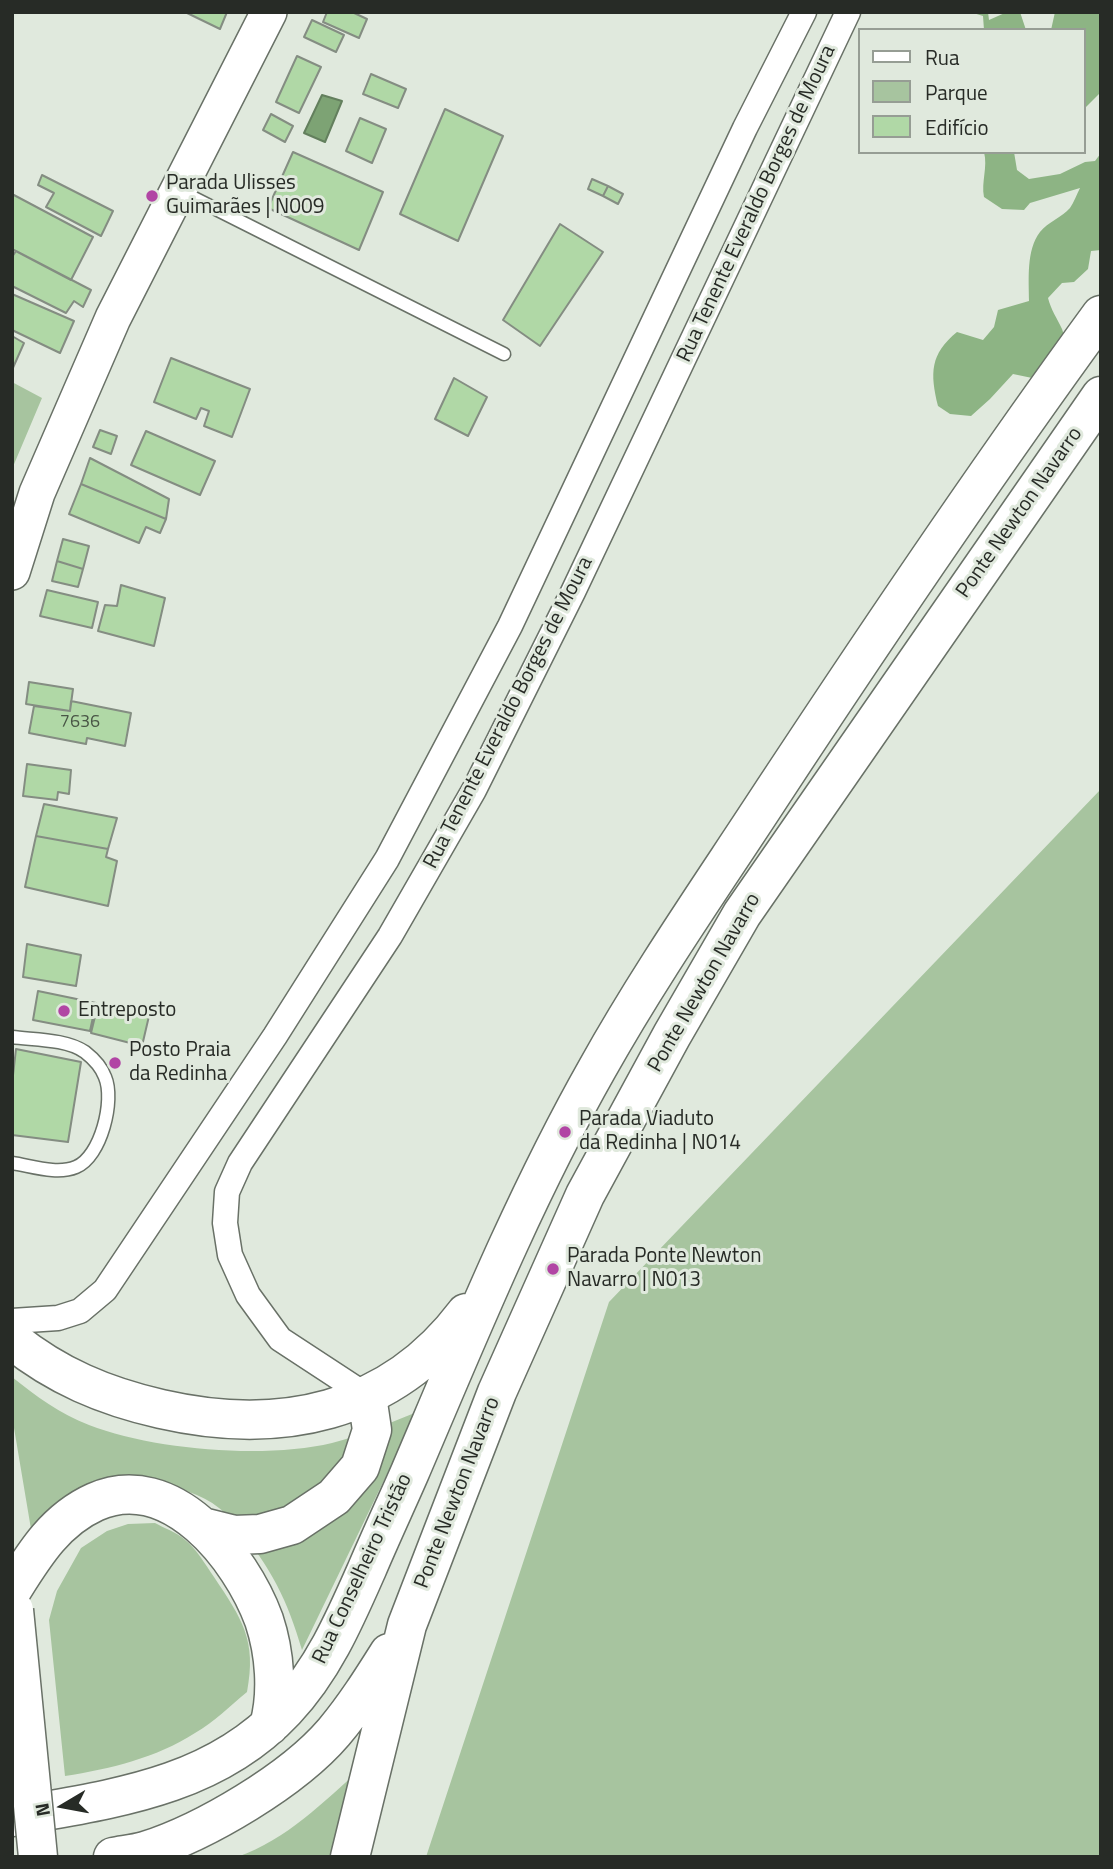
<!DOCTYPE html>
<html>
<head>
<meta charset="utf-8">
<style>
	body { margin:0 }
	#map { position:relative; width:1113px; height:1869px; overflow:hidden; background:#e0e9dd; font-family:"Titillium Web",sans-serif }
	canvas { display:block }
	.frame { position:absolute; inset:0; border:14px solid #272b26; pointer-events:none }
	.legend { position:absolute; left:858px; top:28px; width:228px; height:126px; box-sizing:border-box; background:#e0e9dd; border:2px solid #969d94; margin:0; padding:9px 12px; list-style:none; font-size:21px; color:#272b26 }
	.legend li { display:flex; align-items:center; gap:14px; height:35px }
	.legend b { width:35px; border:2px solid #969d94 }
	.north { position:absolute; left:28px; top:1771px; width:70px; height:70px; -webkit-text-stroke:5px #e0e9dd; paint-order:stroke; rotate:260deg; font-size:19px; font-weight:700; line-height:28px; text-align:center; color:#272b26 }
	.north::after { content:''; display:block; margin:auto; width:24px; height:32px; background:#272b26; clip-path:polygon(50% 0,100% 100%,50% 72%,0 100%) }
</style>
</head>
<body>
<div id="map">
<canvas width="1113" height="1869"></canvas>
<div class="frame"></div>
<ul class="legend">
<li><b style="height:9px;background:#fff"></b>Rua</li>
<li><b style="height:19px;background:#a7c49f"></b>Parque</li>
<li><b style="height:19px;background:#b0d8a6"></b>Edifício</li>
</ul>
<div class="north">N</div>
</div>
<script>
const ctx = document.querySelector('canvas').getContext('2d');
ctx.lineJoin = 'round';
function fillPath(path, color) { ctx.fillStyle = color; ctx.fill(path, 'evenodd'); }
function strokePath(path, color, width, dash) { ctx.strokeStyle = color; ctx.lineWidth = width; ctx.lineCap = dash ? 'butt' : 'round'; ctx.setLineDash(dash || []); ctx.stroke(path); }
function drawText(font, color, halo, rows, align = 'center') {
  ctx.font = font + ' "Titillium Web",sans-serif'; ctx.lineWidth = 6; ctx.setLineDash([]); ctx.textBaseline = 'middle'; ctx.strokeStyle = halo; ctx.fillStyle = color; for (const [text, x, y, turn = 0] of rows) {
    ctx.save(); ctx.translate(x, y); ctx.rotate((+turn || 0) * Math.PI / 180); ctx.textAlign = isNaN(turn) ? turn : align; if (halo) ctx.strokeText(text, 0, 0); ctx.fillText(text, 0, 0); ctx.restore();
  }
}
const green = new Path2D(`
	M12 382 42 398 12 469Z
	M1101 789V1857H426L609 1302Z
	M12 1377C36 1396 60 1414 89 1425 153 1450 265 1459 332 1443 361 1436 389 1423 417 1412L302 1650C288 1602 271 1566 237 1528 231 1522 226 1513 219 1508 202 1494 176 1488 155 1480L32 1535 12 1416Z
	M155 1523C164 1528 176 1532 184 1539 196 1548 205 1564 214 1577 242 1619 257 1640 247 1692 230 1706 214 1722 195 1733 156 1758 110 1769 65 1776L49 1620 57 1591 81 1548 107 1531 128 1524Z
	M362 1768 332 1857H237C288 1839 323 1802 362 1768Z`);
const forest = new Path2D(`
	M970 12H988L989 20 1007 12H1020L1026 30H984L983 16Z
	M1055 12H1101V92L1083 110V30H1051Z
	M984 152H1014L1017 170 1029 179 1060 174 1085 162 1095 161 1101 153V250L1091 251 1088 269 1074 282 1062 283 1048 298C1051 310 1057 318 1062 329 1069 345 1046 366 1037 379L1013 374 990 399 971 416 950 414 938 406C930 373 930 354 957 332L983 340 994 327 998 310 1029 301C1029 280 1026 250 1040 232 1048 222 1062 217 1070 208 1074 202 1077 194 1080 188L1030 203 1024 210 1002 209 984 197C981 182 988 167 984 152Z`);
const water = new Path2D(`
	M322 95 342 101 325 142 304 133Z`);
const building = new Path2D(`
	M185 12H227L220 29Z
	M327 12H352L367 19 359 38 323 22Z
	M312 20 344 35 336 52 304 37Z
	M297 56 321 67 299 113 276 102Z
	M371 74 406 89 398 108 363 94Z
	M445 109 503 136 458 241 400 214Z
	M271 114 293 126 285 142 263 130Z
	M360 118 386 129 372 163 346 151Z
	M293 152 383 192 359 250 268 208Z
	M42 175 113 211 101 236 46 207 54 193 38 185Z
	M592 179 608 186 603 196 588 189Z
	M608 186 623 194 618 204 603 196Z
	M12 194 93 237 71 280 12 249Z
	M560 224 603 252 540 346 503 320Z
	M16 251 91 290 83 307 74 301 66 313 12 286V257Z
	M12 294 74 321 60 353 12 330Z
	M12 336 24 343 12 370Z
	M171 358 250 389 232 437 204 426 209 411 201 408 196 419 154 402Z
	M454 378 487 397 468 436 435 419Z
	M100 430 117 436 111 454 93 447Z
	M146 431 215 461 200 495 131 465Z
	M90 458 169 499 166 519 81 484Z
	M81 484 166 519 160 533 146 527 139 543 69 514Z
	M63 539 89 546 83 569 57 561Z
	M57 561 83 569 78 587 52 581Z
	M121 585 165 598 154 646 98 631 105 605 117 606Z
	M47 590 98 602 92 628 40 616Z
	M29 682 73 689 70 711 26 704Z
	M71 701 131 713 125 746 87 738 86 744 29 733 34 706 70 711Z
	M27 764 71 770 69 794 58 792 57 800 23 796Z
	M44 804 117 818 108 849 36 836Z
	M36 836 108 849 106 857 117 861 108 906 25 887Z
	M27 944 81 955 76 986 23 977Z
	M38 991 96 1003 90 1031 33 1020Z
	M98 1004 149 1016 142 1046 91 1033Z
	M16 1049 81 1062 68 1142 12 1135V1084Z`);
const service = new Path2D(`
	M182 192 504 354
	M12 1037C35 1040 66 1039 85 1052 94 1059 101 1066 105 1077 115 1100 101 1157 76 1167 57 1175 32 1166 12 1163`);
const minor = new Path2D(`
	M12 1321 58 1318 80 1311 105 1290 275 1036 387 859 510 626 745 128 804 12
	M367 1396 280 1339 248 1295 230 1255 225 1223 227 1192 240 1163 390 936 474 790 573 592 848 12`);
const secondary = new Path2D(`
	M12 572 37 493 113 318 269 12`);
const primary = new Path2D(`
	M12 1340C57 1376 104 1396 161 1409 279 1436 390 1414 466 1313
	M202 1527 234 1535 260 1534 292 1525 334 1497 360 1467 372 1430 367 1396
	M12 1590C34 1555 55 1520 95 1502 171 1468 241 1557 264 1620 275 1653 278 1693 269 1726
	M12 1817C111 1799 212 1788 285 1710 323 1670 345 1619 367 1569 381 1536 396 1504 410 1472 468 1336 524 1198 597 1069 650 974 713 884 773 792 879 631 987 471 1101 315
	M113 1857C123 1855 135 1854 145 1851 205 1832 293 1780 334 1732 355 1707 372 1680 389 1653
	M350 1857 407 1625 497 1392 585 1195 672 1035 742 914 1101 396`);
const primaryBridge = new Path2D(`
	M14 1610 38 1857`);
const markers = [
	[152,196,7,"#b145a4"],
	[64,1011,7,"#b145a4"],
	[115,1063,7,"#b145a4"],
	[565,1132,7,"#b145a4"],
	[553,1269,7,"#b145a4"]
];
const numberNames = [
	["7636",80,723]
];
const poiNames = [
	["Parada Ulisses",166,184],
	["Guimarães | N009",166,208],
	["Entreposto",78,1011],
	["Posto Praia",129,1051],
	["da Redinha",129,1075],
	["Parada Viaduto",579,1120],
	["da Redinha | N014",579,1144],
	["Parada Ponte Newton",567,1257],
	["Navarro | N013",567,1281]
];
const streetNames = [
	["Rua Tenente Everaldo Borges de Moura",757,204,-65],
	["Ponte Newton Navarro",1020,513,-55],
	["Rua Tenente Everaldo Borges de Moura",509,713,-63],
	["Ponte Newton Navarro",705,983,-60],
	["Ponte Newton Navarro",458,1493,-69],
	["Rua Conselheiro Tristão",363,1569,-65]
];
fillPath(green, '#a7c49f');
fillPath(forest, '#8db484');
fillPath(water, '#7da374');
strokePath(water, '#637f5d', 2);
fillPath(building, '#b0d8a6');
strokePath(building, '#848d82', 2);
strokePath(service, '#697167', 15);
strokePath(minor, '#697167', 27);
strokePath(secondary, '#697167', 38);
strokePath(primary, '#697167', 41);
strokePath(service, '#fff', 12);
strokePath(minor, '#fff', 24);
strokePath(secondary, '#fff', 35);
strokePath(primary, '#fff', 38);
strokePath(primaryBridge, '#697167', 41, []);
strokePath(primaryBridge, '#fff', 38);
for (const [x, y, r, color] of markers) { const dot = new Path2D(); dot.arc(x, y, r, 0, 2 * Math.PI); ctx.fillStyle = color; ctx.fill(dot); strokePath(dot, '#e0e9dd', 2.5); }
drawText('18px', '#495646', null, numberNames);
drawText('21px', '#272b26', '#e0e9dd', poiNames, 'left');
drawText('21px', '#272b26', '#e0e9dd', streetNames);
</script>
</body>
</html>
